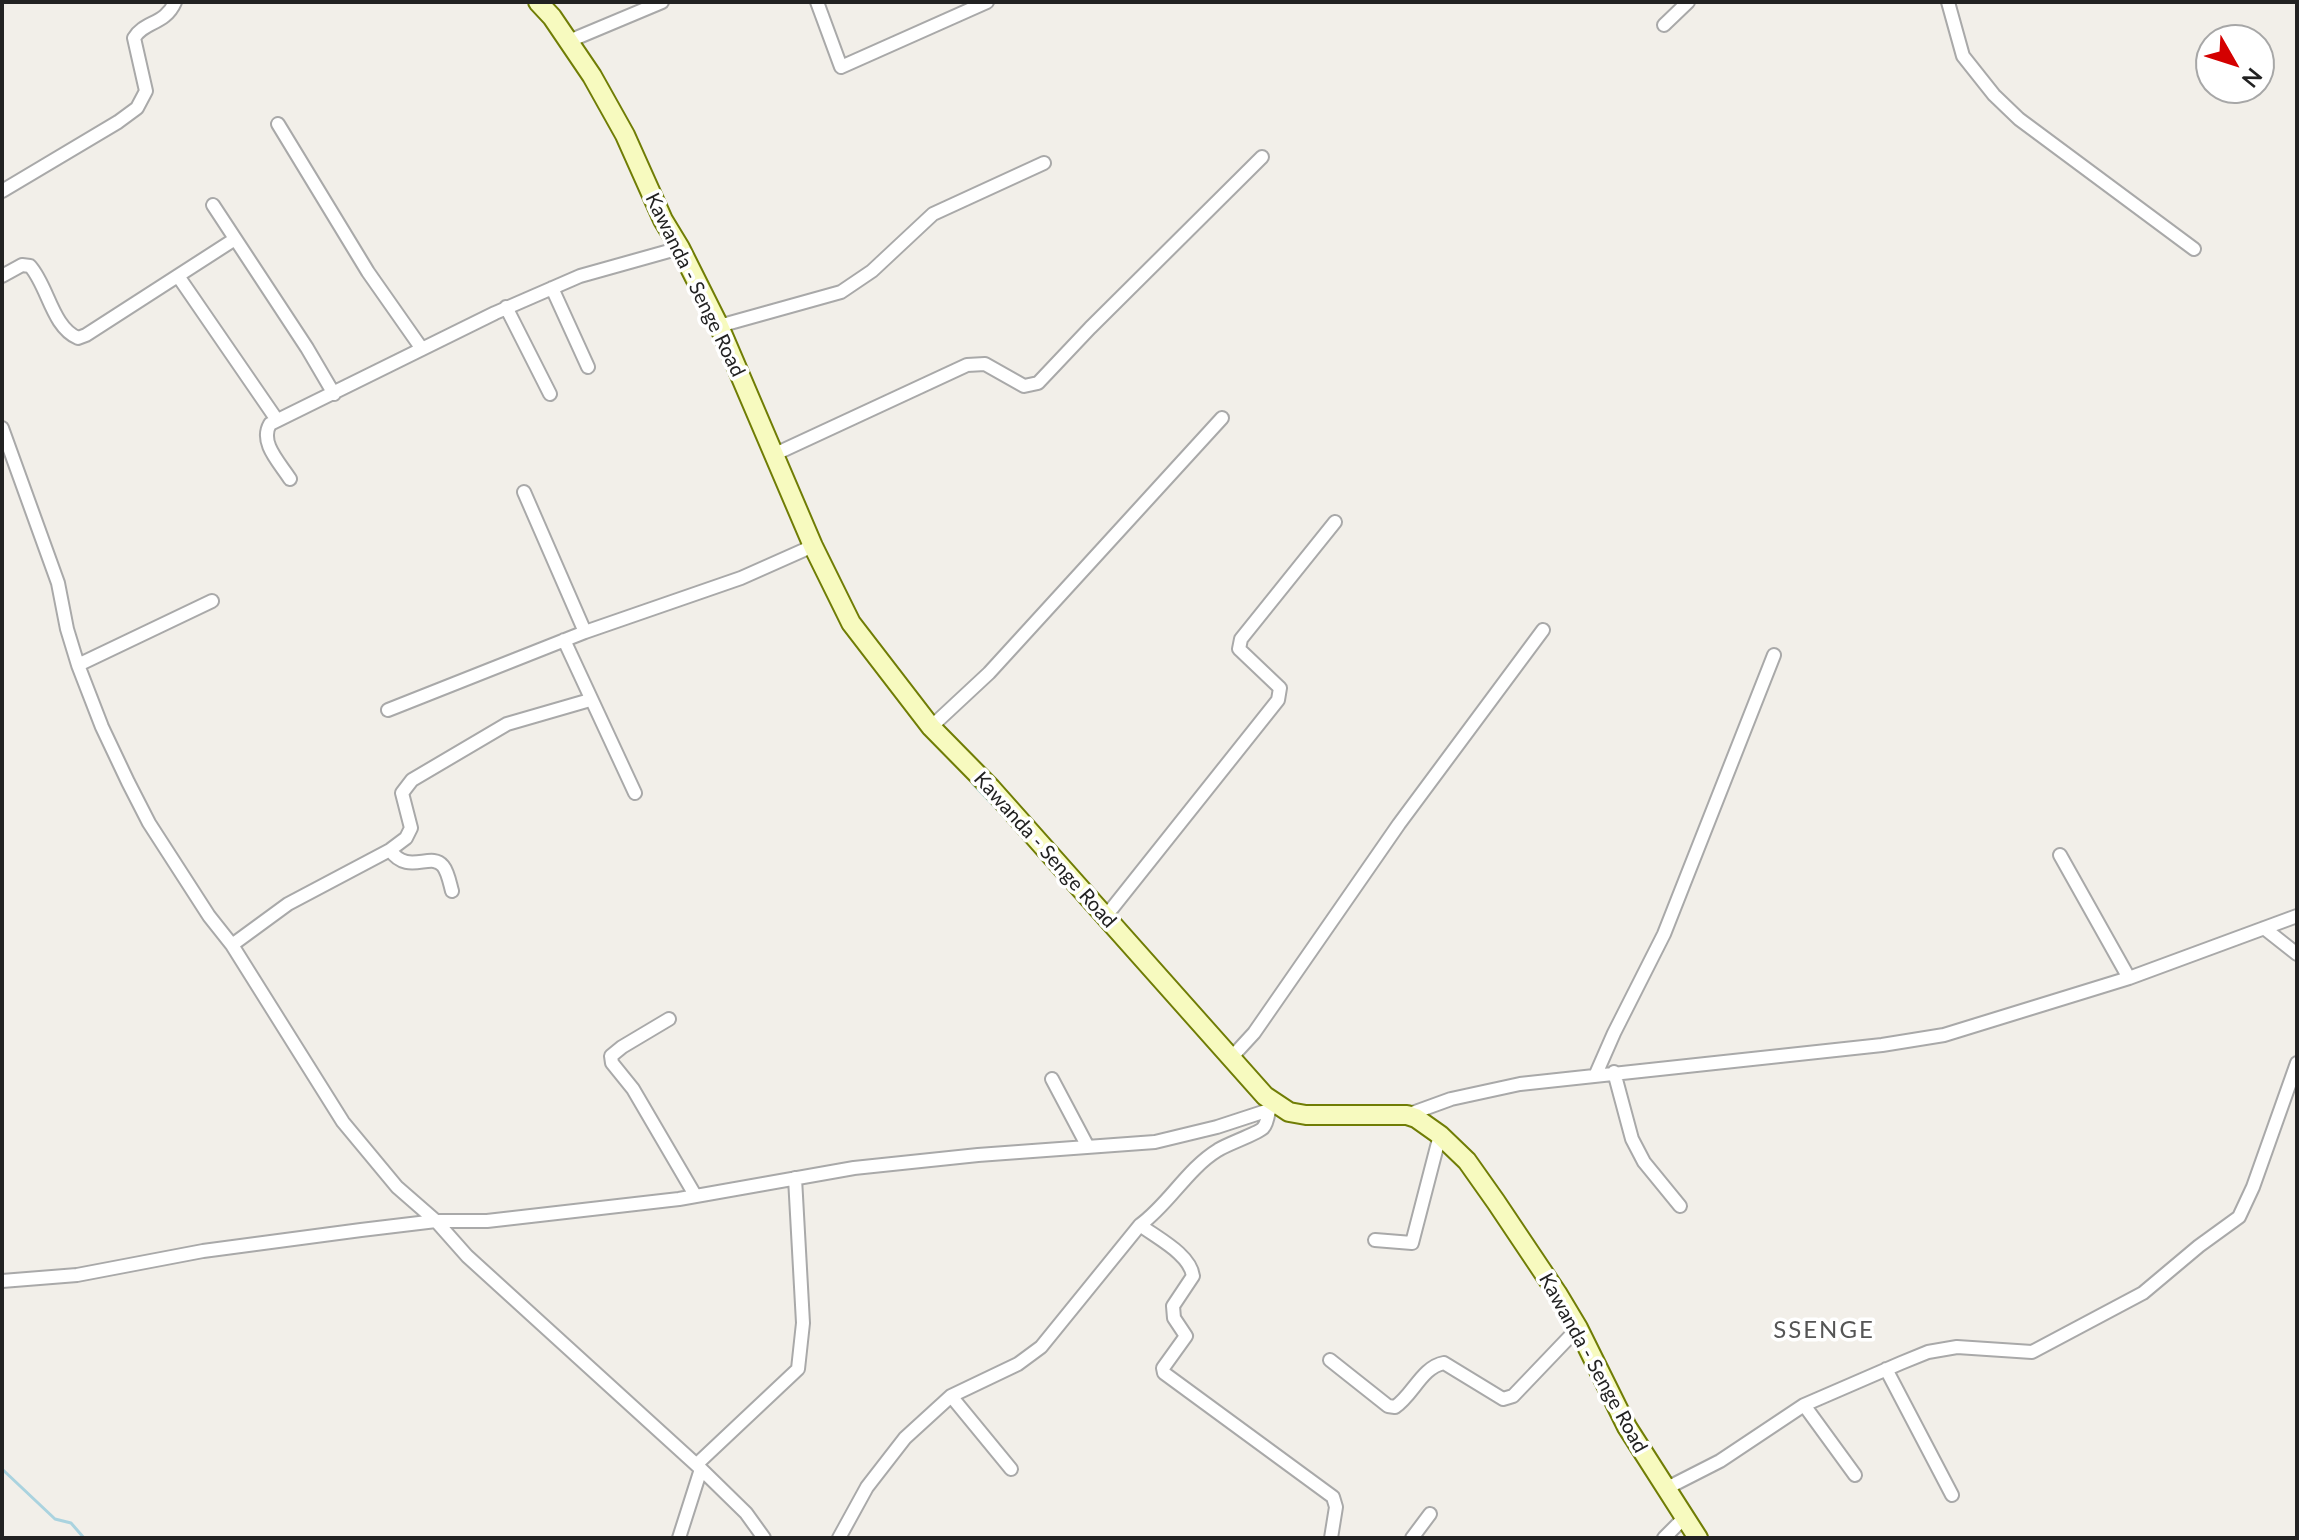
<!DOCTYPE html>
<html>
<head>
<meta charset="utf-8">
<style>
	body { margin:0 }
	#map { position:relative; width:2299px; height:1540px; overflow:hidden; background:#f2efe9; font-family:Lato,sans-serif }
	canvas { display:block }
	.frame { position:absolute; inset:0; border:4px solid #222; pointer-events:none }
	.north { position:absolute; left:2195px; top:24px; width:80px; height:80px; box-sizing:border-box; background:#fff; border:2px solid #a7a7a7; border-radius:50%; rotate:129deg; font-size:22px; font-weight:700; line-height:32px; text-align:center; color:#222 }
	.north::after { content:''; display:block; margin:auto; width:28px; height:36px; background:#d40000; clip-path:polygon(50% 0,100% 100%,50% 72%,0 100%) }
</style>
</head>
<body>
<div id="map">
<canvas width="2299" height="1540"></canvas>
<div class="frame"></div>
<div class="north">N</div>
</div>
<script>
const ctx = document.querySelector('canvas').getContext('2d');
ctx.lineJoin = 'round';
function strokePath(path, color, width, dash) { ctx.strokeStyle = color; ctx.lineWidth = width; ctx.lineCap = dash ? 'butt' : 'round'; ctx.setLineDash(dash || []); ctx.stroke(path); }
function drawText(font, color, halo, rows, align = 'center') {
  ctx.font = font + ' Lato,sans-serif'; ctx.lineWidth = 7; ctx.setLineDash([]); ctx.textBaseline = 'middle'; ctx.strokeStyle = halo; ctx.fillStyle = color; for (const [text, x, y, turn = 0] of rows) {
    ctx.save(); ctx.translate(x, y); ctx.rotate((+turn || 0) * Math.PI / 180); ctx.textAlign = isNaN(turn) ? turn : align; if (halo) ctx.strokeText(text, 0, 0); ctx.fillText(text, 0, 0); ctx.restore();
  }
}
const stream = new Path2D(`
	M973 784 1017 830
	M2 1469 55 1519 71 1523 84 1538`);
const street = new Path2D(`
	M817 2 841 67 987 2
	M1948 2 1963 56 1994 95 2019 119 2194 249
	M1664 25 1688 2
	M569 41 662 2
	M278 124 368 272 422 349
	M2 191 118 122 137 108 146 91 134 38C144 21 165 25 175 2
	M213 205 307 348 334 394
	M2 276 22 265 30 266C48 286 52 327 78 338L86 335 235 239
	M178 276 277 420
	M552 288 588 367
	M506 307 550 394
	M719 326 841 292 872 271 933 214 1044 163
	M2 428 58 583 67 629 78 665 102 727 128 782 149 823 209 916 232 945 343 1122 397 1187 436 1221 467 1256 701 1469 679 1538
	M773 455 967 365 985 364 1024 386 1038 383 1090 328 1262 157
	M290 479C280 463 259 443 270 424L495 313 580 276 680 248
	M524 492 585 632
	M564 640 635 793
	M78 665 212 601
	M388 710 585 632 741 578 813 546
	M931 727 989 673 1222 418
	M390 850C408 876 431 851 443 866 448 872 450 884 452 891
	M2060 855 2129 978
	M1106 916 1278 700 1280 688 1239 649 1241 639 1335 522
	M2264 928 2297 954
	M232 945 288 904 390 850 406 838 411 828 402 793 412 780 507 724 590 700
	M669 1019 622 1047 611 1056 612 1063 633 1089 695 1195
	M1231 1058 1254 1033 1399 824 1543 630
	M1614 1072 1632 1139 1644 1162 1680 1206
	M1596 1074 1614 1033 1664 934 1774 655
	M1052 1079 1088 1147
	M1407 1115 1451 1099 1520 1084 1882 1045 1944 1035 2129 978 2297 916
	M1140 1225C1157 1238 1190 1254 1193 1276L1173 1306 1174 1318 1186 1336 1163 1368 1164 1373 1333 1497 1336 1507 1331 1538
	M1375 1240 1412 1243 1440 1135
	M2 1281 77 1275 203 1251 361 1230 436 1221H487L679 1199 854 1168 978 1155 1155 1142 1217 1127 1269 1110 1276 1105
	M1330 1360 1388 1406 1395 1407C1413 1395 1422 1367 1444 1363L1503 1399 1513 1396 1578 1328
	M1886 1369 1952 1495
	M951 1396 1011 1469
	M1804 1405 1855 1475
	M697 1464 798 1369 803 1323 795 1178
	M701 1469 746 1513 764 1538
	M1667 1488 1720 1461 1804 1405 1901 1363 1928 1352 1957 1347 2032 1352 2143 1293 2199 1246 2239 1217 2253 1187 2297 1063
	M839 1538 867 1487 905 1438 951 1396 1018 1364 1041 1347 1140 1225C1169 1204 1187 1169 1218 1150 1227 1144 1259 1133 1263 1128 1267 1124 1268 1116 1269 1110
	M1412 1538 1430 1514
	M1664 1538 1684 1518`);
const secondary = new Path2D(`
	M538 2 552 17 592 76 625 135 663 220 680 248 719 326 813 546 851 623 931 727 991 788 1265 1096 1289 1112 1306 1115H1407L1416 1118 1440 1135 1467 1161 1496 1202 1557 1293 1578 1328 1627 1427 1698 1538`);
const streetNames = [
	["Kawanda - Senge Road",695,285,64],
	["Kawanda - Senge Road",1045,850,48],
	["Kawanda - Senge Road",1593,1363,61]
];
const quarterNames = [
	["SSENGE",1824,1330]
];
strokePath(stream, '#aad3df', 3);
strokePath(street, '#a9a9a9', 16);
strokePath(secondary, '#707d05', 22);
strokePath(street, '#fff', 12);
strokePath(secondary, '#f7fabf', 18);
drawText('20px', '#222', '#fff', streetNames);
ctx.letterSpacing = '2px';
drawText('24px', '#555', '#fff', quarterNames);
ctx.letterSpacing = '0px';
</script>
</body>
</html>
